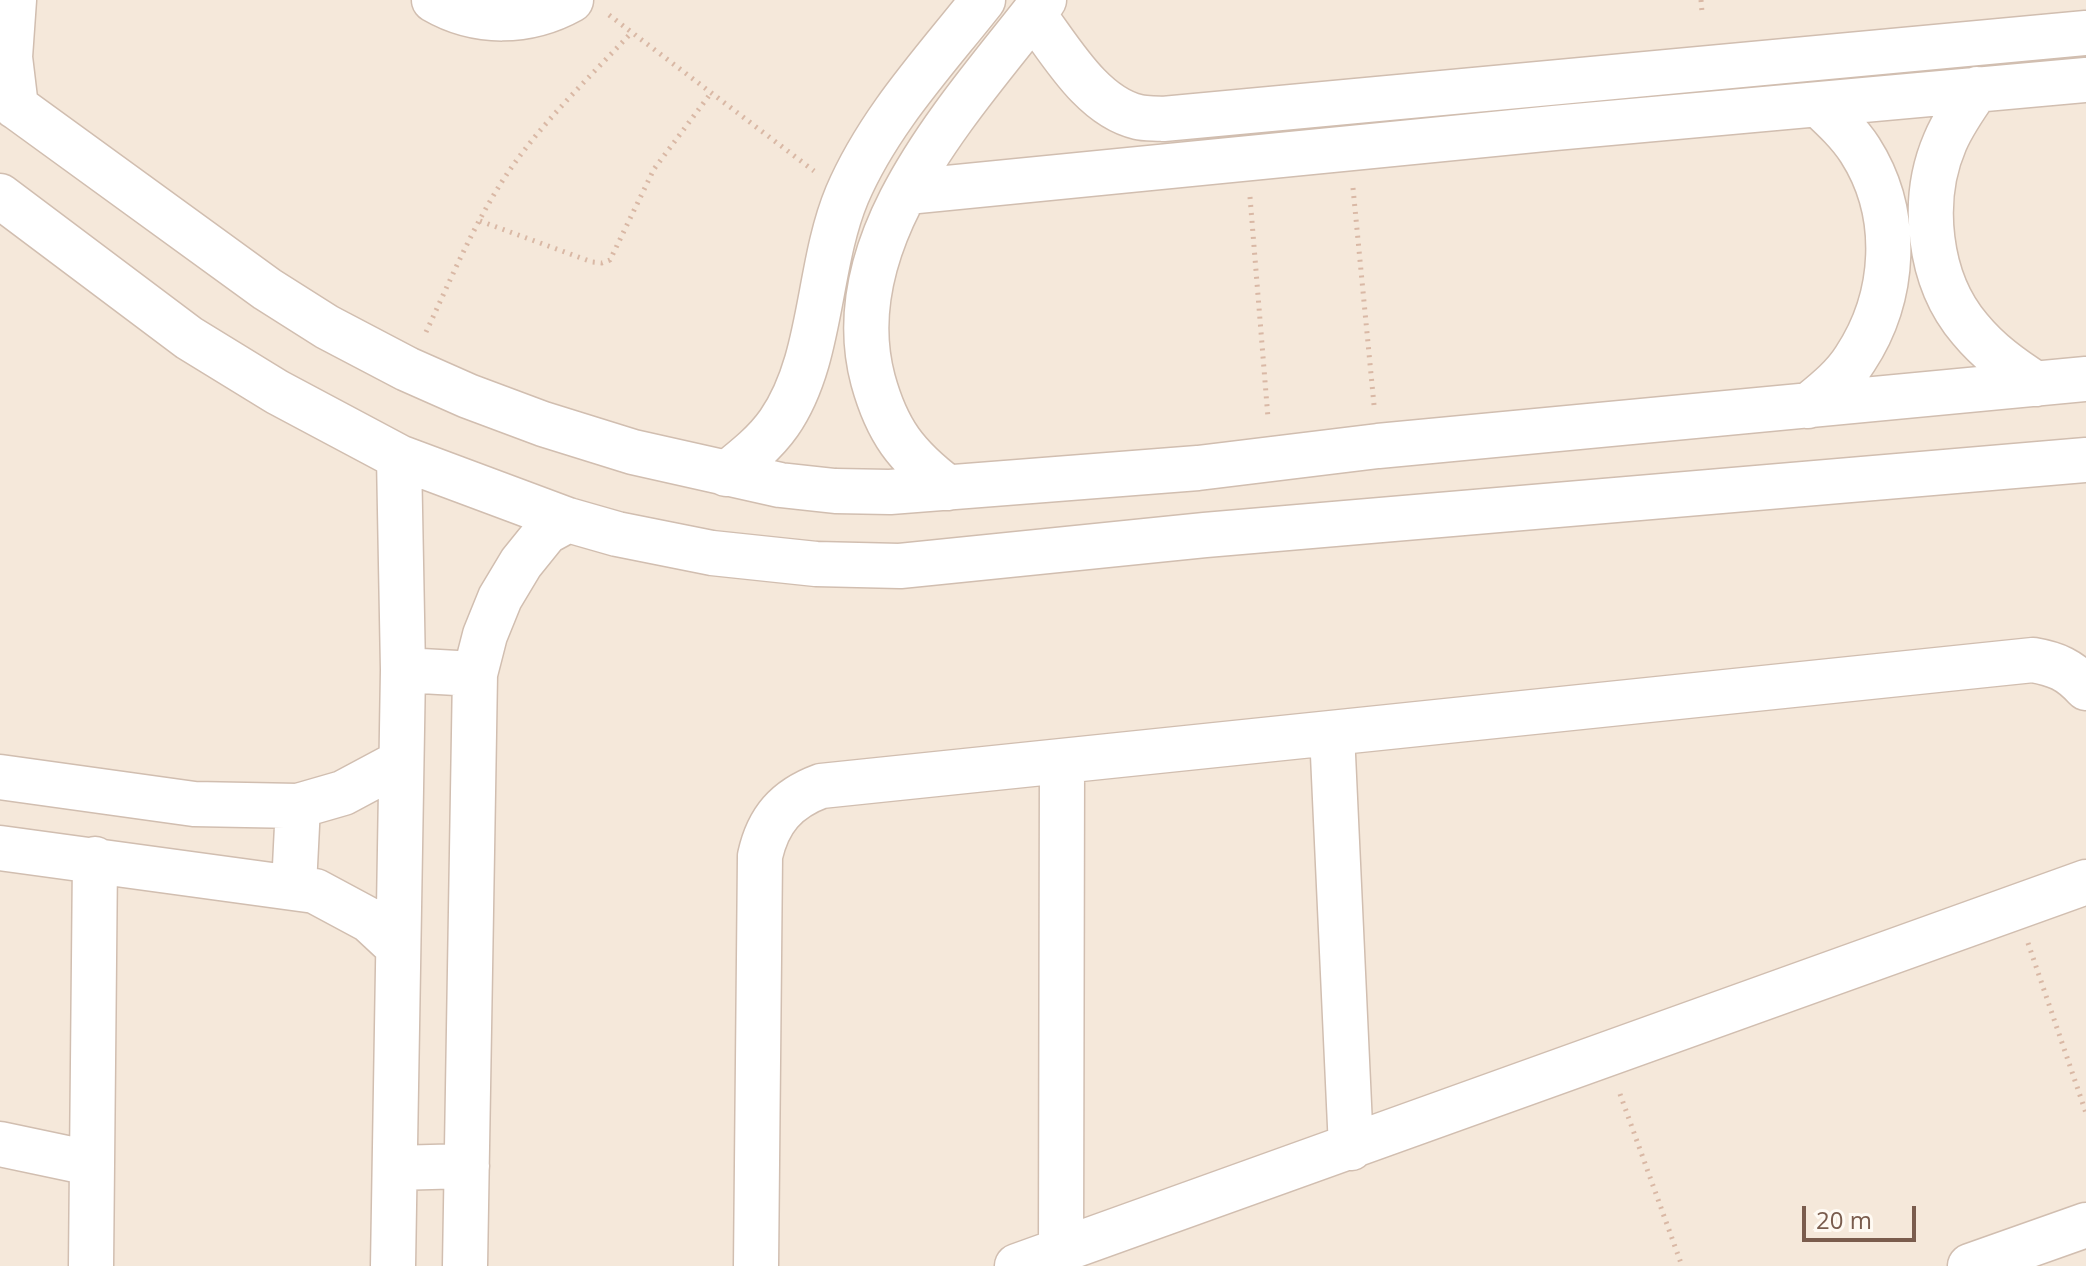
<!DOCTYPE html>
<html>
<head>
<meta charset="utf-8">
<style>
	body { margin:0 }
	#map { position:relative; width:2086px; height:1266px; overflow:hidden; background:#fdf6ec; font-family:"Open Sans",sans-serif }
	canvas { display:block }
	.scale { position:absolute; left:1802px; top:1206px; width:114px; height:36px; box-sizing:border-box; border:4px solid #7a5c4d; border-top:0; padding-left:10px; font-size:24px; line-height:28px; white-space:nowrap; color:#7a5c4d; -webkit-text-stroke:6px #fffaf3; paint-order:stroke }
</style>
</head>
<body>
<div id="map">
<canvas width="2086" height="1266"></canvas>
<div class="scale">20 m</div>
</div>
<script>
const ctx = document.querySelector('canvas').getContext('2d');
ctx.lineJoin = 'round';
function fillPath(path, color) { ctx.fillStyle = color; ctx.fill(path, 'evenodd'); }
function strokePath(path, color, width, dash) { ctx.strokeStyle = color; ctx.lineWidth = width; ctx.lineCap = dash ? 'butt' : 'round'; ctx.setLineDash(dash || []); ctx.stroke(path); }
const residential = new Path2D(`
	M0 0H2086V1266H0Z`);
const path = new Path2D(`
	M1701 0 1702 12
	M609 15 814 171
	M1353 188 1374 405
	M1250 197 1268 418
	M480 221 592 262 602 263 610 260 654 169 711 93
	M426 332C451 279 474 223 507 174 542 122 589 78 632 32
	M2028 943 2086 1113
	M1620 1094 1682 1266`);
const minor = new Path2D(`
	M14 0 10 57 16 107
	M434 0C477 25 528 24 571 0
	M1033 14C1060 49 1091 106 1138 117 1146 119 1155 118 1163 119L2086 33
	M1977 89C1965 106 1953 123 1945 142 1920 200 1928 280 1970 329 1989 352 2011 368 2036 384
	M0 95 267 289 327 327 407 369 468 396 543 424 633 452 780 485 835 491 890 492 1198 468 1378 446 2086 379
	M907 192 1554 128 2086 80
	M0 196 189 338 277 392 399 457 568 520 617 534 712 553 816 564 900 566 1205 535 2086 460
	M1808 406C1825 392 1843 378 1855 359 1896 297 1901 214 1860 150 1849 133 1834 119 1819 105
	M726 474C746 458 765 443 779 423 823 360 817 267 847 195 878 122 934 62 983 0
	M948 488C906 456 887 431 873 380 835 238 964 104 1044 0
	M403 670 475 674
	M1332 733 1351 1148
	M0 777 194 804 298 806 343 793 401 762
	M0 848 315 891 369 920 398 947
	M294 886 298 806
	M0 1144 90 1163
	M395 1168 467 1166
	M1061 1251 1062 762
	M91 1266 95 859
	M393 1266 403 670 399 457
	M465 1266 475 674 485 635 500 598 521 563 546 532 568 520
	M756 1266 760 856C768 820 786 799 821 786L2033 660C2056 664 2070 670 2086 688
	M1017 1266 2086 882
	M1970 1266 2086 1225`);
fillPath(residential, '#f5e8da');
strokePath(minor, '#d1beb0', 47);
strokePath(path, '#d9b8a5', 5, [2, 6]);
strokePath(minor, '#fff', 44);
</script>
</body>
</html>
